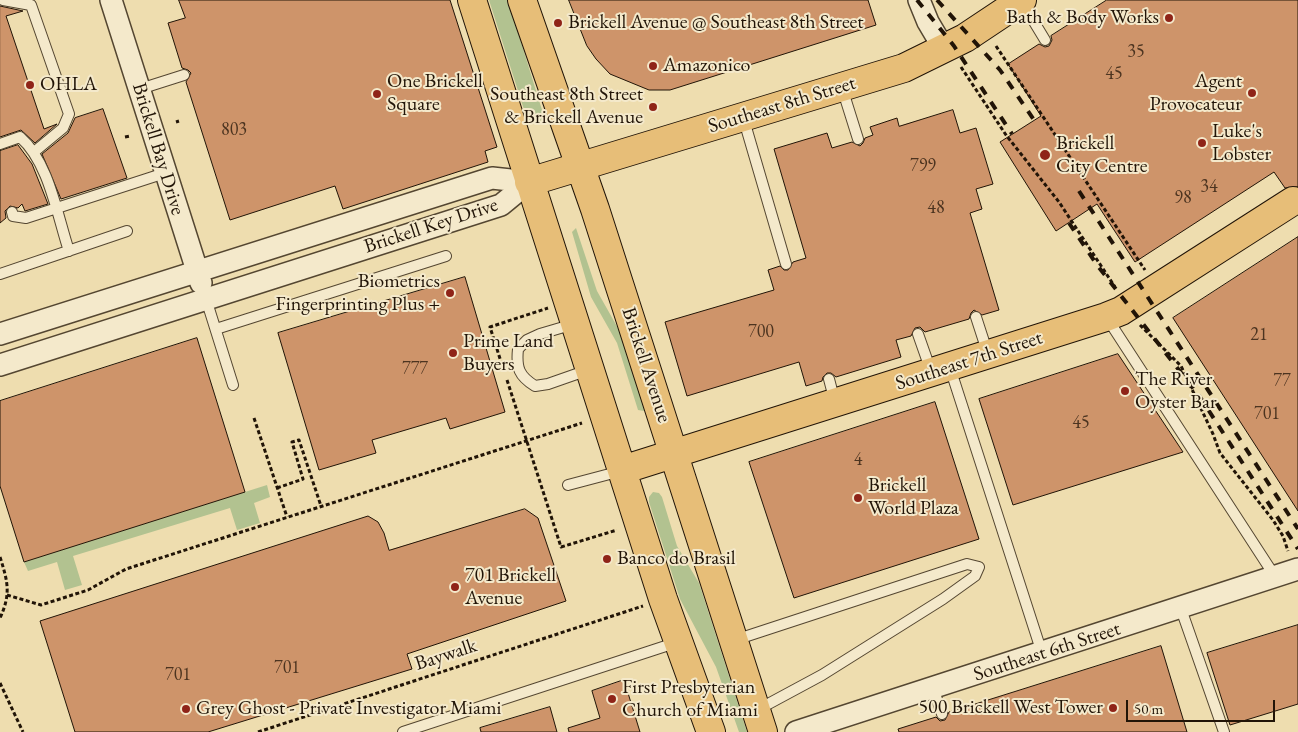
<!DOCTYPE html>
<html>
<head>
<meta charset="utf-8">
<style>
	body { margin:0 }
	#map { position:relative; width:1298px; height:732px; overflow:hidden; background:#eeddaf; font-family:"EB Garamond",serif }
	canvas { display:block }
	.scale { position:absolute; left:1126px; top:700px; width:149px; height:22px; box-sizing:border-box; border:2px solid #211407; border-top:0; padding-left:6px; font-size:15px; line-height:18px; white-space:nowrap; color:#211407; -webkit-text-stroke:4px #f4e9cb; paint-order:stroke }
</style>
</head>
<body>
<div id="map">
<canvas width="1298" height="732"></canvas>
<div class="scale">50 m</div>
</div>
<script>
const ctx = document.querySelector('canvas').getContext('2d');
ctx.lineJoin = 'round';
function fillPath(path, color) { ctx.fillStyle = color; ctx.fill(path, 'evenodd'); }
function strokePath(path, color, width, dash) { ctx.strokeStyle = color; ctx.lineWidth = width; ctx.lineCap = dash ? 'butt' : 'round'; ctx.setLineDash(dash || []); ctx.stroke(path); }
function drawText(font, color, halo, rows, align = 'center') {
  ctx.font = font + ' "EB Garamond",serif'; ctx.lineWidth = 4; ctx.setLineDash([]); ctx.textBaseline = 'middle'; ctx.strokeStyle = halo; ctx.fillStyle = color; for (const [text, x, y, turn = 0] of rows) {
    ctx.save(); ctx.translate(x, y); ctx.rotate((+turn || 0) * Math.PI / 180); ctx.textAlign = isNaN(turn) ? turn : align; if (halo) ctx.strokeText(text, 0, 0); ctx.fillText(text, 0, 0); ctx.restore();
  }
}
const green = new Path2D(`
	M489 0H508L542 110 543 117 539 123 533 124 527 119Z
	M576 228 597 291 623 337 645 408 644 411 638 410 617 343 591 297 572 232Z
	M267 485 270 497 254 503 260 523 237 530 230 508 73 556 82 585 65 590 57 562 28 571 24 562Z
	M653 492 659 493 662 497 677 546 699 583 747 732H739L716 667 680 599 649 502V497Z`);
const building = new Path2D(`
	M179 0H450L497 147 485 151 488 162 343 209 335 186 230 220 186 82 191 73 188 70 182 68 168 23 185 18Z
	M569 0H868L876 25 670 90H649L610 74 596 59 587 46Z
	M1107 0H1298V187L1285 188 1274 172 1135 262 1097 204 1056 231 1000 142 1041 116 1008 64 1039 44 1045 47 1049 46 1052 40 1051 36Z
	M0 6 23 11 6 16 44 129 57 124 35 143 21 130 0 137Z
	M103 109 127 178 61 199 42 154 68 133 75 118Z
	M953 110 960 133 976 128 993 184 976 189 982 209 970 213 999 310 982 315 974 310 971 313 969 319 925 332 920 327 915 328 911 336 896 340 901 357 836 377 831 373H827L823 377 822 381 806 386 799 362 687 396 665 322 774 290 768 270 780 266 784 270H788L793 262 806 258 774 149 827 133 832 148 852 142 860 146 863 143 865 138 873 135 870 127 897 118 899 126Z
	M18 145 32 164 48 204 25 211 22 204 18 208 10 206 5 211 6 218 0 223V151Z
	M1298 237V511L1173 318Z
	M465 277 505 412 450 429 446 418 372 440 376 453 319 470 278 333Z
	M197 338 245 492 24 562 0 486V401Z
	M1118 354 1183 452 1013 505 979 399Z
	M935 402 979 539 794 598 749 462Z
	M525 509 538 518 566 601 407 654 412 669 208 732H75L40 621 368 516 378 522 384 533 389 550Z
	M1298 625V704L1230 725 1207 653Z
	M1161 646 1187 732H899L898 729 936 717 940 721 945 720 949 712 953 711Z
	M624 680 640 732H569L568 728 600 718 592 691Z
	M550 707 557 732H481L480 728Z`);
const path = new Path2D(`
	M996 46 1145 270
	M961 67 1006 135 1059 202 1115 287
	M176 122 179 121
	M125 137 130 136
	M1140 325 1181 366 1213 434 1220 453 1273 520 1283 536 1288 551
	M502 365 490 327 548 308
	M507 380 561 547 617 530
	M254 418 287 517
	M277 488 303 479 292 442 299 440 321 506
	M0 557C8 582 11 594 0 618
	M7 595 41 605 88 590 126 569 582 423
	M0 683 23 732
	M258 732 643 606`);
const service = new Path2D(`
	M3 0 31 5 69 114 63 128 34 152
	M1022 2 1045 40
	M842 88 858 139
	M140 89 184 75
	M743 117 786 264
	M0 144 20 137C49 162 57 215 69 251
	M12 212 13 216 26 218 165 173
	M0 274 127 231
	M206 299 233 385
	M976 317 988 354
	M1107 318 1276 578
	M574 324 540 334 527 340 518 349C516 368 519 376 535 386L548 384 588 370
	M216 329 446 256
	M918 334 931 371
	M950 368 1042 653
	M829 379 835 402
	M568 485 621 471
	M1181 609 1224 732
	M735 640 967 564 979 567 975 576 943 599 822 675 757 710
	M933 688 942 714
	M403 732 678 642`);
const minor = new Path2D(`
	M111 0 201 283
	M919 0 928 22 944 49
	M0 334 492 178 529 182
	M0 365 501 205 529 182
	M796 732 1298 569`);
const primary = new Path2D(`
	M472 0 663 599 711 732
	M522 0 595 209 763 732
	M529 182 904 68 965 38 1022 0
	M622 470 1106 317 1121 311 1293 201`);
const rail = new Path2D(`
	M917 0 954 46 1012 134
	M937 0 1000 70 1034 120
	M1079 191 1298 529
	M1069 223 1097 265 1200 397 1298 549`);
const markers = [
	[1169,18,5,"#8f2418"],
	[558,23,5,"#8f2418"],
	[653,66,5,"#8f2418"],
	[30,85,5,"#8f2418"],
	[1252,93,5,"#8f2418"],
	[377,94,5,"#8f2418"],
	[653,107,5,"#8f2418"],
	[1202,143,5,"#8f2418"],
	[1045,155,6,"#8f2418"],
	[450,293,5,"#8f2418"],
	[453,353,5,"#8f2418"],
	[1125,391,5,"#8f2418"],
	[858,498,5,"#8f2418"],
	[607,559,5,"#8f2418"],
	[455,587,5,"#8f2418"],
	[612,699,5,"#8f2418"],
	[1113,708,5,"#8f2418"],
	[186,709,5,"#8f2418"]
];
const numberNames = [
	["35",1136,52],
	["45",1114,74],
	["803",234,130],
	["799",923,166],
	["34",1209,187],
	["98",1183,198],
	["48",936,208],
	["700",761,332],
	["21",1259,335],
	["777",415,369],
	["77",1282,381],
	["701",1267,414],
	["45",1081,423],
	["4",858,460],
	["701",287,668],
	["701",178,675]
];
const poiNames = [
	["Bath & Body Works",1159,18,"right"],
	["Brickell Avenue @ Southeast 8th Street",568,23],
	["Amazonico",663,66],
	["One Brickell",387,82],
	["Square",387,105],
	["Agent",1242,82,"right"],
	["Provocateur",1242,105,"right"],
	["OHLA",40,85],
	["Southeast 8th Street",643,95,"right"],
	["& Brickell Avenue",643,118,"right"],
	["Luke's",1212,132],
	["Lobster",1212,155],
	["Brickell",1056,144],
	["City Centre",1056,167],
	["Biometrics",440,282,"right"],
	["Fingerprinting Plus +",440,305,"right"],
	["Prime Land",463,342],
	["Buyers",463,365],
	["The River",1135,380],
	["Oyster Bar",1135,403],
	["Brickell",868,486],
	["World Plaza",868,509],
	["Banco do Brasil",617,559],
	["701 Brickell",465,576],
	["Avenue",465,599],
	["First Presbyterian",622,688],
	["Church of Miami",622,711],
	["500 Brickell West Tower",1103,708,"right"],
	["Grey Ghost - Private Investigator Miami",196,709]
];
const streetNames = [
	["Southeast 8th Street",782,105,-17],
	["Brickell Bay Drive",158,149,73],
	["Brickell Key Drive",431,226,-18],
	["Southeast 7th Street",969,361,-18],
	["Brickell Avenue",646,365,72],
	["Southeast 6th Street",1047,652,-18],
	["Baywalk",446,655,-18]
];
fillPath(green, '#b2c290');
fillPath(building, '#ce946a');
strokePath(building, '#211407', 1);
strokePath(service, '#544631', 12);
strokePath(minor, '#544631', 24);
strokePath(primary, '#211407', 30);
strokePath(path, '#211407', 3, [4, 2.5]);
strokePath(service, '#f4e9cb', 10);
strokePath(minor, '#f4e9cb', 21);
strokePath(primary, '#e7be78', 28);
strokePath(rail, '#211407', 4, [9, 9]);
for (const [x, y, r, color] of markers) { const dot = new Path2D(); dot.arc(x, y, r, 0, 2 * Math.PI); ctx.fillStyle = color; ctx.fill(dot); strokePath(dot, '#f4e9cb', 2); }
drawText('18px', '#4c3420', null, numberNames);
drawText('20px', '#211407', '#f4e9cb', poiNames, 'left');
drawText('20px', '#211407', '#f4e9cb', streetNames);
</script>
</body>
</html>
